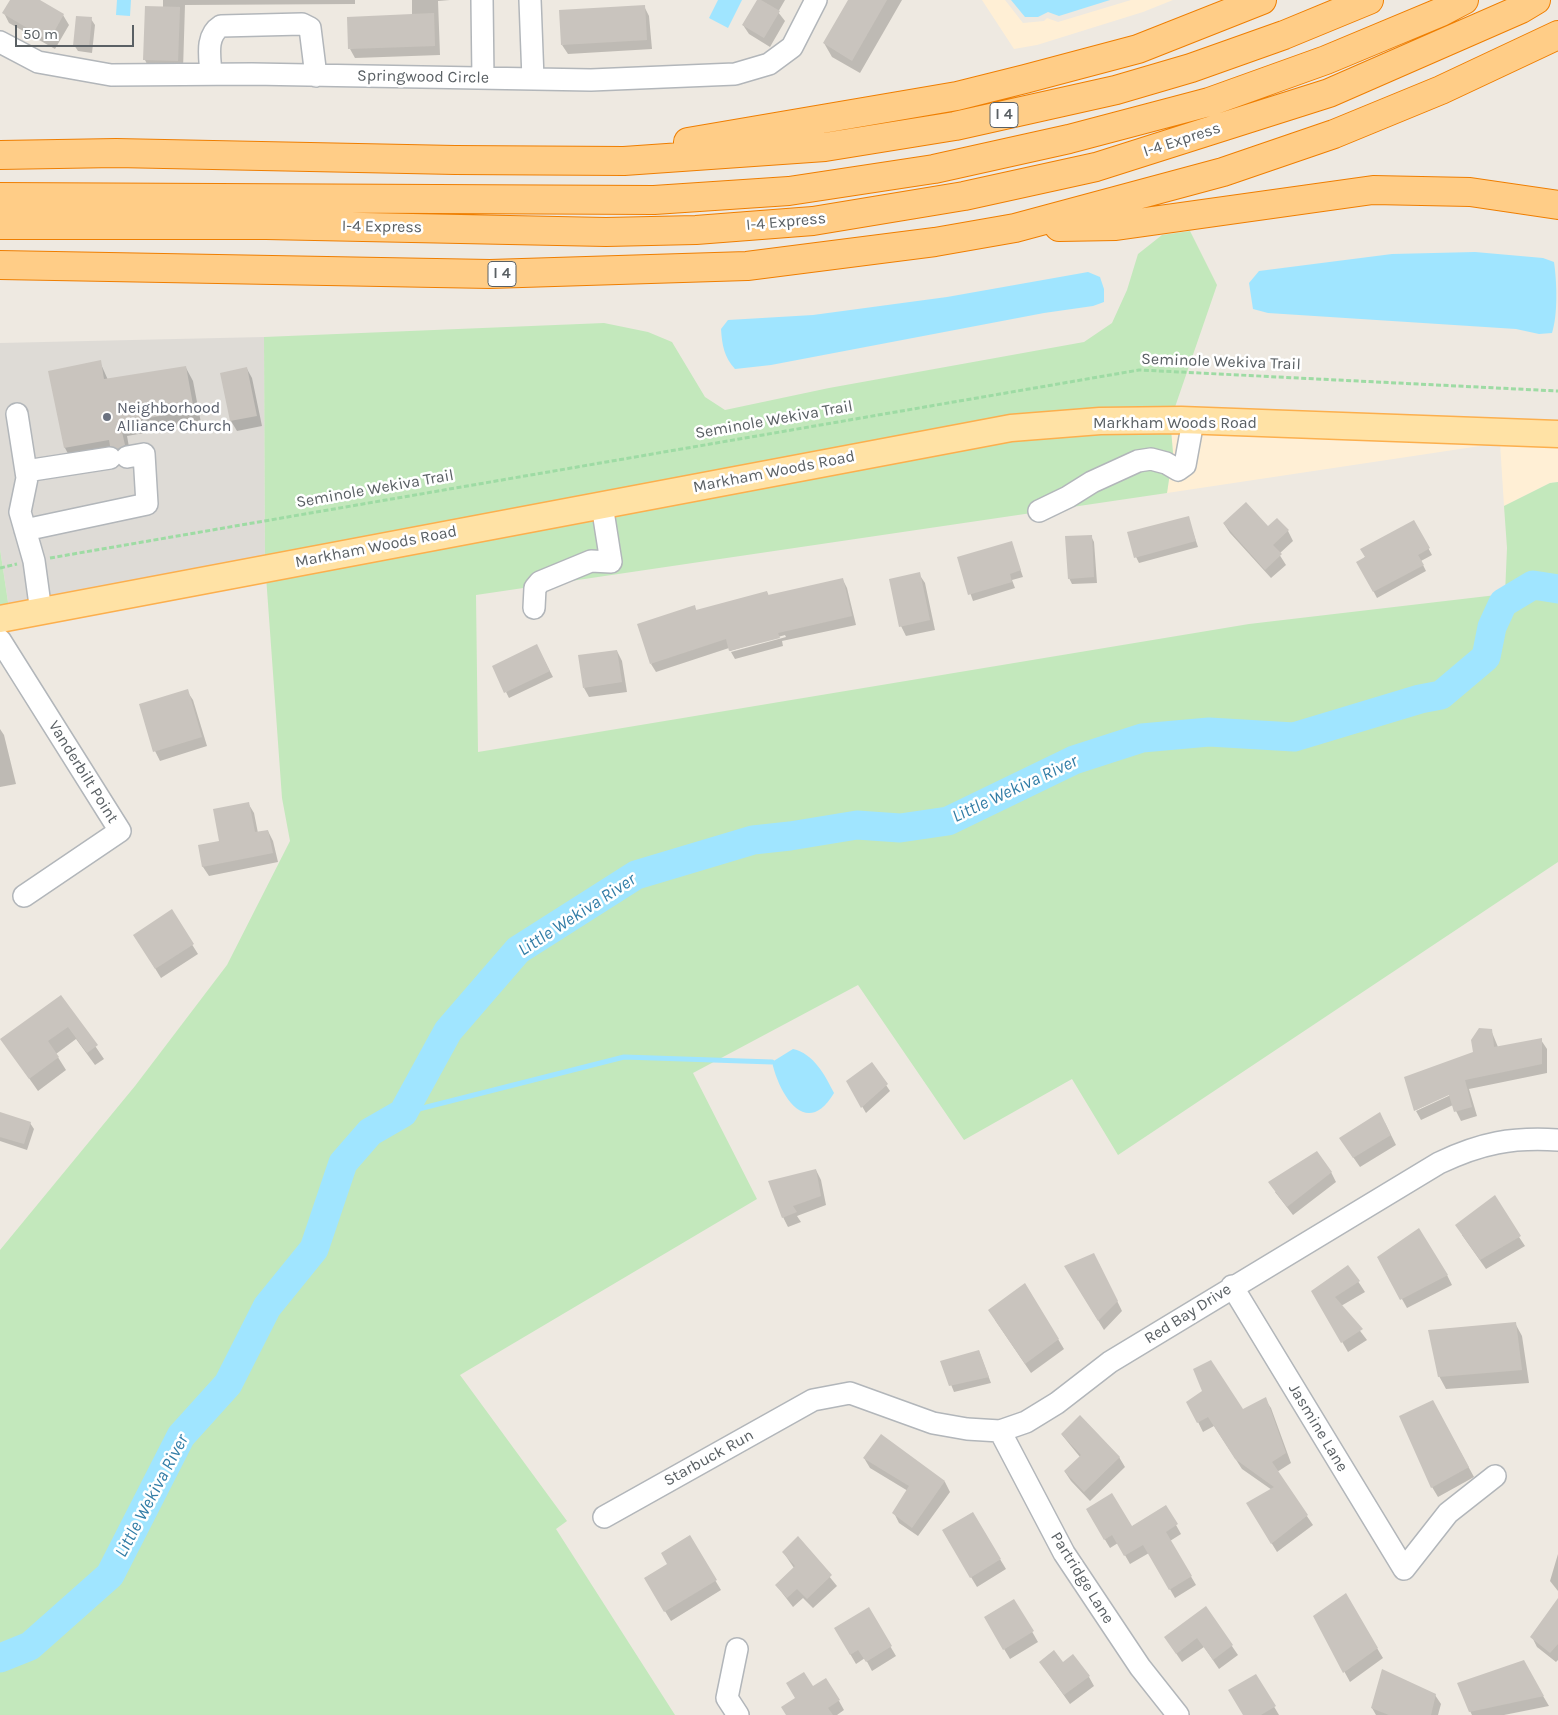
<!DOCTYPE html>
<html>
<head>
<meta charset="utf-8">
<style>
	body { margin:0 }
	#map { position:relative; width:1558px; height:1715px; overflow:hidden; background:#eee9e1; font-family:Karla,sans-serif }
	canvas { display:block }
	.scale { position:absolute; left:15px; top:25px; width:119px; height:22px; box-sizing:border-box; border:2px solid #5a6064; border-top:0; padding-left:6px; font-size:15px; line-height:18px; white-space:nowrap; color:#5a6064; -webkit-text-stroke:4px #fff; paint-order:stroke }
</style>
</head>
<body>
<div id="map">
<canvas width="1558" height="1715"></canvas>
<div class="scale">50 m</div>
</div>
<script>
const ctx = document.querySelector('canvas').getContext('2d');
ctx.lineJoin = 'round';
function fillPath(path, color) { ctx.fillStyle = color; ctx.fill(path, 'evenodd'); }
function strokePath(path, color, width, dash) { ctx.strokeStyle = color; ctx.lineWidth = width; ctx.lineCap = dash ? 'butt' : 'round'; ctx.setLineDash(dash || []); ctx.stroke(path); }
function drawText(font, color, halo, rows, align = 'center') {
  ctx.font = font + ' Karla,sans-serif'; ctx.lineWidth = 5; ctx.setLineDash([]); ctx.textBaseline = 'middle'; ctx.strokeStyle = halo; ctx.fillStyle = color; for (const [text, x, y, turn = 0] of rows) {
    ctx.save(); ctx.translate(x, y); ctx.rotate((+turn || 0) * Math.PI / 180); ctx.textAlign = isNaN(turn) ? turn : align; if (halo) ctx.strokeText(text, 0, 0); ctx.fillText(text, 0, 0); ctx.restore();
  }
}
const commercial = new Path2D(`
	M982 0H1005L1023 23 1044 21 1047 18 1058 22 1131 0H1173L1143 12 1037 45 1014 49Z
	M1171 429 1558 442V482L1550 483 1504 506 1500 443 1167 493 1173 453Z`);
const industrial = new Path2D(`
	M264 337 265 560 9 609 0 549V343Z`);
const green = new Path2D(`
	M1190 231 1217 285 1175 407 265 560 264 337 604 323 648 332 672 342 705 397 725 410 829 388 1084 342 1112 323 1127 290 1138 254 1162 235Z
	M1171 429 1173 453 1167 493 476 595 478 752 1249 624 1505 594 1507 548 1504 506 1550 483 1558 482V862L1118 1155 1072 1079 964 1140 858 985 693 1073 757 1199 460 1375 567 1521 556 1529 675 1715H0V1250L135 1086 227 965 290 841 282 798 266 576 1011 437Z
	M0 549 9 609 0 611Z`);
const water = new Path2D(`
	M117 0H131L130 16 116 15Z
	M718 0H742L728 28 709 18Z
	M1011 0H1110L1059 16 1048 12 1038 17H1025Z
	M1475 252 1543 258 1554 262C1557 282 1558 315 1552 333L1539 334 1516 329 1268 313 1253 309 1249 283 1259 271 1392 254Z
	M1088 272 1100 277 1104 289V302L1093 306 1044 313 771 365 735 369C724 357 722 345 721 329L728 320 813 315 947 297Z
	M793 1049C814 1054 825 1075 834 1093 806 1140 779 1094 772 1062Z`);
const shadow = new Path2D(`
	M11 0H38L63 15 69 25 55 49 9 23 4 13Z
	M163 0H355V4L185 5 183 70H150L145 60 163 8Z
	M412 0H450L438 1 440 55 355 58 350 49 412 16Z
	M758 0H785L778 12 785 21 770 47 749 34 743 25Z
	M849 0H902L860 73 832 57 824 43Z
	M644 6 649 16 652 49 568 54 562 45Z
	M91 19 95 25 92 53 78 51 74 45Z
	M100 362 108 380 186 368 193 381 201 423 127 436 131 458 72 461 65 448 50 372Z
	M247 369 252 378 262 426 237 431 231 421 222 374Z
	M1188 517 1198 547 1139 563 1136 557Z
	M1414 522 1432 555 1421 561 1426 571 1377 598 1358 562Z
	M1224 524 1288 531 1293 541 1279 554 1286 565 1271 578 1230 533Z
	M1091 536 1094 542 1097 583 1072 584 1069 578Z
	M1011 542 1023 577 1012 580 1015 588 973 601 958 558Z
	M919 574 925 583 935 630 906 636 901 626Z
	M843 580 847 588 856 625 782 641 783 646 735 659 731 652 786 637 785 635 730 651 729 648 656 672 651 664 694 606 697 611 767 592 769 596Z
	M617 651 622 661 627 692 589 697 584 688Z
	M540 652 553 677 509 698 506 692Z
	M187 691 193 700 207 746 160 761 155 751Z
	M0 729 4 735 16 784 0 787Z
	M248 803 254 813 258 833 268 831 273 841 278 862 209 876 203 867 199 846 221 842Z
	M171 911 198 954 161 978 140 944Z
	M61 996 104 1059 95 1065 76 1039 56 1054 66 1070 38 1091 2 1040Z
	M1491 1030 1498 1047 1541 1040 1547 1049V1073L1469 1089 1477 1116 1461 1121 1453 1105 1421 1120 1416 1111 1455 1093 1454 1091 1416 1110 1405 1078 1475 1053Z
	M872 1064 890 1091 866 1113 847 1081Z
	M0 1122 30 1123 34 1129 27 1150 0 1141Z
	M1385 1123 1396 1145 1360 1167 1346 1147Z
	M816 1170 821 1180 826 1205 797 1216 801 1222 788 1227 783 1217Z
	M1331 1172 1336 1182 1293 1215 1275 1192Z
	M1462 1235 1519 1237 1525 1246 1486 1269Z
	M1379 1258 1447 1275 1452 1285 1407 1308Z
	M1099 1264 1122 1311 1104 1330 1071 1276Z
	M1348 1266 1365 1292 1341 1306 1367 1340 1348 1352 1313 1291Z
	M1025 1284 1064 1349 1031 1373 995 1320Z
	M1515 1323 1522 1336 1529 1383 1446 1389 1439 1376Z
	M979 1351 991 1383 954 1392 942 1362Z
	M1203 1392 1243 1411 1265 1399 1271 1408 1291 1463 1277 1472 1313 1525 1277 1552 1253 1513 1272 1490 1242 1469 1214 1426 1203 1432 1198 1422Z
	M1438 1411 1474 1477 1438 1497 1432 1487Z
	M881 1435 945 1482 950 1492 918 1536 899 1523 894 1513 908 1491 870 1468 864 1458Z
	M1062 1435 1119 1457 1125 1467 1090 1501 1071 1481 1065 1472 1080 1457Z
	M1166 1507 1181 1534 1170 1541 1196 1585 1175 1598 1149 1553 1130 1564 1118 1543 1110 1548 1087 1510 1131 1527Z
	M972 1513 1006 1569 977 1587 943 1531Z
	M689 1537 721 1590 671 1621 645 1578 669 1564Z
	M798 1538 837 1586 813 1608 803 1598 793 1607 776 1585 794 1568 783 1552Z
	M1558 1554V1591L1550 1581Z
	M1345 1595 1383 1658 1350 1682 1314 1616Z
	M1014 1600 1038 1642 1010 1659 985 1617Z
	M1206 1608 1238 1655 1219 1669 1204 1647 1182 1662 1171 1646Z
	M1558 1608V1660L1556 1662 1537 1647 1532 1637Z
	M868 1609 896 1656 872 1671 865 1658 856 1664 835 1628Z
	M1040 1662 1089 1677 1094 1686 1070 1704Z
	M1523 1662 1549 1706 1504 1715H1472L1470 1711Z
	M1256 1676 1279 1715H1244Z
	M812 1688 839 1701 844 1710 837 1715H787L797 1698Z
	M1435 1695 1441 1704 1438 1715H1376L1372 1708Z`);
const stream = new Path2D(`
	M403 1113 624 1057 772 1062`);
const river = new Path2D(`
	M0 1658 30 1646 110 1575 181 1436 228 1384 267 1307 314 1249 343 1163 370 1132 403 1113 448 1031 518 950 636 875 753 840 790 836 857 825 900 828 948 821 1074 760 1142 738 1209 732 1294 737 1420 699 1441 695 1486 657 1492 627 1503 603 1533 585 1558 589`);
const building = new Path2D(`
	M10 0H40L64 14 49 41 2 13Z
	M757 0H761L780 11 764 38 742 25Z
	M848 0H887L852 61 823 43Z
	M645 5 647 40 561 45 559 10Z
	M145 6 180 7 178 61 143 60Z
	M434 13 435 46 348 49 347 17Z
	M76 16 92 17 89 47 73 46Z
	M101 360 104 379 186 366 194 410 120 423 125 445 118 449 110 446 109 440 64 448 48 371Z
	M247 367 257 416 230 421 220 373Z
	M1246 502 1268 526 1277 518 1289 530 1273 545 1282 554 1265 570 1223 523Z
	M1189 516 1196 541 1134 558 1127 532Z
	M1414 520 1430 548 1418 555 1424 565 1373 592 1356 562 1365 557 1360 549Z
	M1092 535 1094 577 1068 579 1065 536Z
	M1012 541 1021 570 1010 574 1012 582 968 595 957 557Z
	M920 572 930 620 899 627 889 579Z
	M843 578 852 616 778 633 780 638 729 651 726 639 650 664 637 624 695 605 696 610 767 591 768 595Z
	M537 644 550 671 504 693 492 666Z
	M617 650 622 682 583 688 578 655Z
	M188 689 202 737 153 752 139 704Z
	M249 802 255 832 268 830 273 853 202 867 198 845 219 841 213 809Z
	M172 909 194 944 155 969 133 935Z
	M61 995 98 1045 87 1053 68 1027 48 1041 59 1057 29 1079 0 1039Z
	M1479 1028 1492 1029 1494 1047 1542 1038V1064L1465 1080 1472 1107 1454 1112 1449 1095 1414 1111 1404 1077 1473 1052 1471 1040Z
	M872 1062 888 1084 861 1108 846 1081Z
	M0 1112 31 1122 24 1144 0 1137Z
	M1380 1112 1391 1135 1353 1158 1339 1138Z
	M1317 1151 1332 1172 1287 1207 1268 1182Z
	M816 1169 821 1196 793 1206 797 1212 782 1218 768 1181Z
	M1495 1195 1521 1236 1480 1260 1455 1225Z
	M1419 1228 1448 1275 1400 1300 1377 1257Z
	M1094 1253 1118 1301 1098 1321 1064 1266Z
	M1348 1265 1360 1281 1335 1297 1363 1329 1341 1343 1311 1291Z
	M1025 1283 1059 1339 1025 1364 988 1310Z
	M1516 1322 1522 1370 1438 1377 1428 1330Z
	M979 1350 989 1377 949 1386 940 1361Z
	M1211 1360 1243 1409 1266 1397 1286 1453 1272 1462 1308 1515 1271 1544 1246 1503 1274 1487 1235 1459 1208 1417 1197 1423 1186 1402 1202 1391 1193 1369Z
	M1433 1400 1469 1467 1431 1488 1399 1416Z
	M1080 1415 1120 1457 1084 1492 1064 1471 1081 1455 1061 1434Z
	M881 1434 945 1481 912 1528 892 1513 909 1486 863 1458Z
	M1112 1493 1132 1526 1166 1505 1178 1524 1166 1532 1192 1576 1169 1590 1143 1545 1124 1556 1112 1535 1104 1540 1086 1509Z
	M973 1512 1001 1559 970 1578 942 1530Z
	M690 1535 717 1580 664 1612 644 1578 667 1564 661 1553Z
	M798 1536 832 1575 807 1599 797 1589 787 1598 775 1585 795 1566 782 1552Z
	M1346 1593 1378 1648 1343 1673 1313 1616Z
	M1558 1598V1644L1550 1653 1530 1637Z
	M1014 1599 1034 1631 1003 1650 984 1617Z
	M1206 1606 1233 1645 1213 1660 1197 1638 1176 1654 1164 1637Z
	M869 1607 892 1646 866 1662 858 1650 850 1655 834 1628Z
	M1054 1650 1063 1662 1073 1654 1090 1676 1064 1695 1039 1662Z
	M1524 1660 1544 1696 1469 1712 1457 1683Z
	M1382 1669 1436 1694 1431 1715H1389L1371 1708Z
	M804 1672 813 1686 826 1678 840 1700 828 1708 833 1715H786L781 1707 795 1698 786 1683Z
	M1256 1674 1276 1706 1261 1715H1243L1228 1690Z`);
const path = new Path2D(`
	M50 558 1139 370 1558 391
	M0 568 17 564`);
const minor = new Path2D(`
	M482 0 483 78
	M530 0 533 79
	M0 42 38 62 111 75 252 74 591 80 735 74 769 64 792 47 816 0
	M211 74C210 57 205 36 221 26L302 24 310 28 316 76
	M17 414 27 478 20 512 34 561 41 612
	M26 471 110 458
	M1039 511 1068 497 1092 482 1138 461 1151 459 1166 463 1178 470 1185 465 1193 421
	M25 530 147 504 144 454 127 457
	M534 608 535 588 540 582 591 561 611 562 602 505
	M0 640 120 831 24 896
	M1232 1286 1404 1569 1448 1513 1495 1476
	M1000 1431 1064 1553 1140 1667 1178 1715
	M604 1517 813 1400 850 1393 933 1423 967 1429 1000 1431 1026 1422 1057 1403 1110 1362 1439 1163C1481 1143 1512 1137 1558 1140
	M737 1649 727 1698 738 1715`);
const major = new Path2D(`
	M0 619 1011 428 1100 421 1181 420 1558 434`);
const highway = new Path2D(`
	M688 142 957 96 1025 79 1138 49 1262 0
	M0 155 116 153 455 160 624 161 825 147 955 126 1116 90 1191 68 1284 35 1369 0
	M0 197 654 200 789 191 934 169 1069 139 1209 102 1326 60 1441 12 1464 0
	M0 225H266L606 232 696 230 813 221 964 196 1096 167 1329 93 1521 9 1536 0
	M1059 227 1116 226 1373 190 1470 192 1558 205
	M0 265 490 274 747 266 935 242 1015 228 1223 172 1334 134 1441 90 1558 35`);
const markers = [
	[107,417,5,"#6b7280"]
];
const shields = [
	[1004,115,28],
	[502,274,28]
];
const shieldNames = [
	["I 4",1004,115],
	["I 4",502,274]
];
const streetNames = [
	["Springwood Circle",423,77,1],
	["I-4 Express",1182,140,-18],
	["I-4 Express",786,222,-5],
	["I-4 Express",382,227,1],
	["Seminole Wekiva Trail",1221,362,2],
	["Seminole Wekiva Trail",774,420,-10],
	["Markham Woods Road",1175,423],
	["Markham Woods Road",774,472,-11],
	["Seminole Wekiva Trail",375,489,-10],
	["Markham Woods Road",376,547,-11],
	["Vanderbilt Point",83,772,58],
	["Red Bay Drive",1188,1314,-32],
	["Jasmine Lane",1318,1428,59],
	["Starbuck Run",709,1458,-29],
	["Partridge Lane",1082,1578,58]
];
const worshipNames = [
	["Neighborhood",117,408],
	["Alliance Church",117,426]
];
const waterNames = [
	["Little Wekiva River",1015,789,-25],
	["Little Wekiva River",577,915,-33],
	["Little Wekiva River",152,1496,-62]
];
fillPath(commercial, '#ffefd5');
fillPath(industrial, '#dedbd6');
fillPath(green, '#c3e8bc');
fillPath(water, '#a0e5ff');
fillPath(shadow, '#0003');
strokePath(stream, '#a0e5ff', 5);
strokePath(river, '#a0e5ff', 29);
fillPath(building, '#c9c4be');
strokePath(minor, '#b2b6ba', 24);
strokePath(major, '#fcaf4d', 29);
strokePath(highway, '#ef7e00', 30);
strokePath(path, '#9edba4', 3, [5, 2.5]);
strokePath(minor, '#fff', 21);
strokePath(major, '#ffe2a5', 26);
strokePath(highway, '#ffcd87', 28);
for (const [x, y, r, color] of markers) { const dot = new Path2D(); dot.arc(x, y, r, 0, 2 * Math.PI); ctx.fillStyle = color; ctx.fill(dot); strokePath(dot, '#fff', 2); }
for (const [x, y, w] of shields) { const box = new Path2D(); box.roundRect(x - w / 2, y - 12.5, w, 25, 4); ctx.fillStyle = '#fff'; ctx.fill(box); strokePath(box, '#5a6064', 1); }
drawText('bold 15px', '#5a6064', null, shieldNames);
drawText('16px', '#5a6064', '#fff', streetNames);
drawText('16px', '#5b616d', '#fff', worshipNames, 'left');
drawText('italic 18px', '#327da6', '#fff', waterNames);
</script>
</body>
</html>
